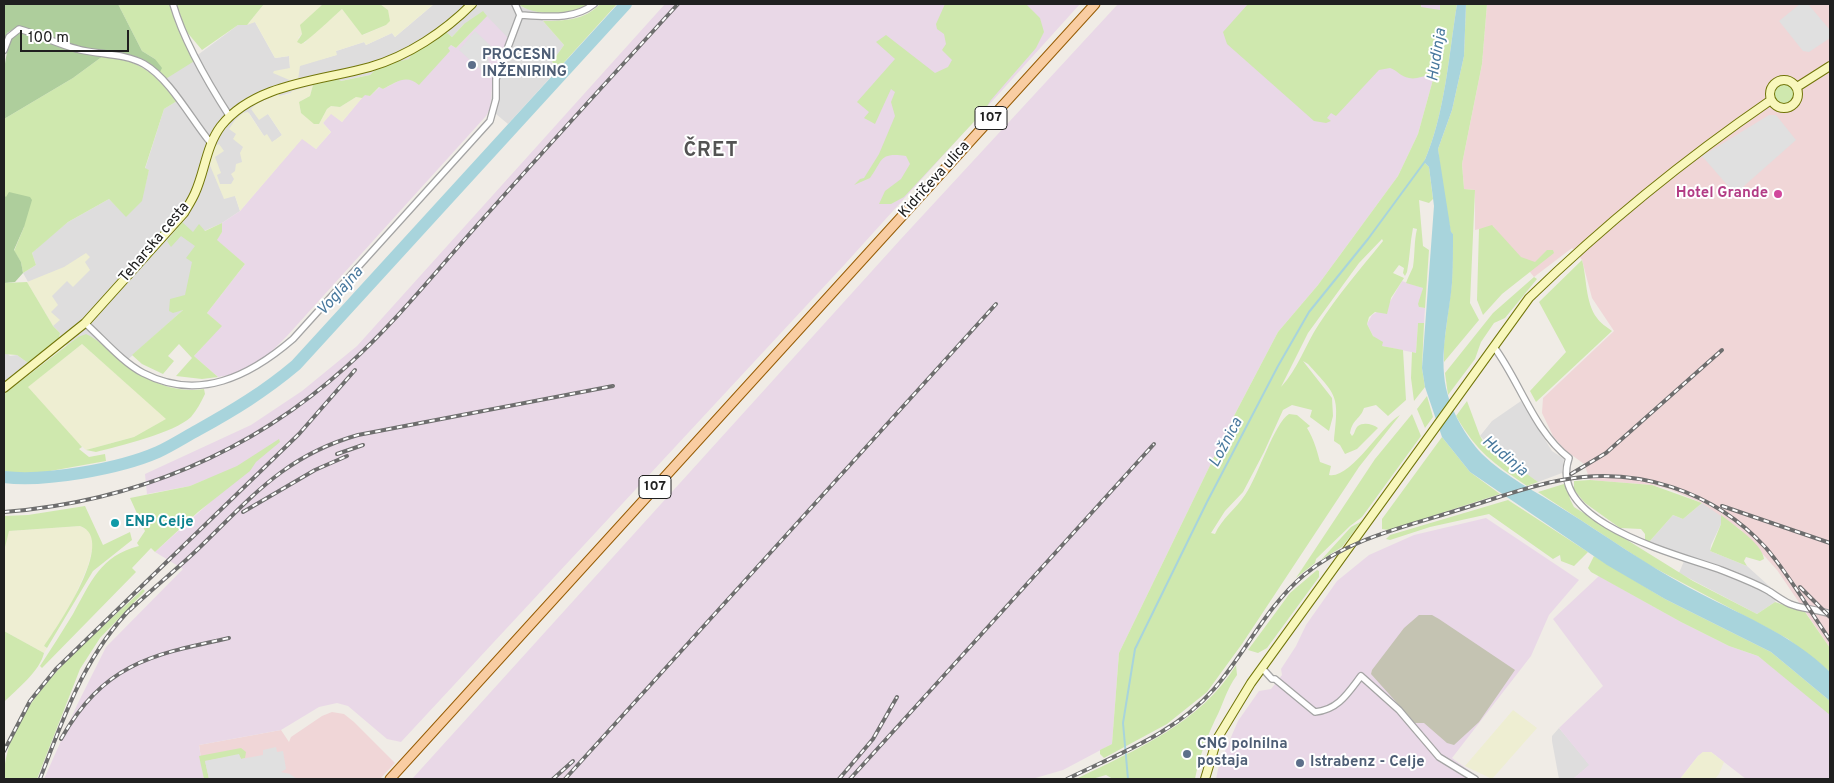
<!DOCTYPE html>
<html>
<head>
<meta charset="utf-8">
<style>
	body { margin:0 }
	#map { position:relative; width:1834px; height:783px; overflow:hidden; background:#f0ece6; font-family:Overpass,sans-serif }
	canvas { display:block }
	.frame { position:absolute; inset:0; border:5px solid #202020; pointer-events:none }
	.scale { position:absolute; left:20px; top:30px; width:109px; height:22px; box-sizing:border-box; border:2px solid #202020; border-top:0; padding-left:6px; font-size:15px; line-height:18px; white-space:nowrap; color:#202020; -webkit-text-stroke:4px #fff; paint-order:stroke }
</style>
</head>
<body>
<div id="map">
<canvas width="1834" height="783"></canvas>
<div class="frame"></div>
<div class="scale">100 m</div>
</div>
<script>
const ctx = document.querySelector('canvas').getContext('2d');
ctx.lineJoin = 'round';
function fillPath(path, color) { ctx.fillStyle = color; ctx.fill(path, 'evenodd'); }
function strokePath(path, color, width, dash) { ctx.strokeStyle = color; ctx.lineWidth = width; ctx.lineCap = dash ? 'butt' : 'round'; ctx.setLineDash(dash || []); ctx.stroke(path); }
function drawText(font, color, halo, rows, align = 'center') {
  ctx.font = font + ' Overpass,sans-serif'; ctx.lineWidth = 4; ctx.setLineDash([]); ctx.textBaseline = 'middle'; ctx.strokeStyle = halo; ctx.fillStyle = color; for (const [text, x, y, turn = 0] of rows) {
    ctx.save(); ctx.translate(x, y); ctx.rotate((+turn || 0) * Math.PI / 180); ctx.textAlign = isNaN(turn) ? turn : align; if (halo) ctx.strokeText(text, 0, 0); ctx.fillText(text, 0, 0); ctx.restore();
  }
}
const residential = new Path2D(`
	M434 4H518L524 8 538 11 543 21 564 45 552 62 559 68 508 124 490 109 493 78 508 38 464 24 452 37 445 32 410 59 377 68 370 75 340 81 336 79 280 96 268 114 282 135 272 143 264 136 249 113 236 134 244 147 243 163 234 179 235 196 240 211 222 223 204 231 184 309 124 363 98 341 78 337 67 346 59 338 60 333 53 326 23 273 36 265 32 253 46 240 68 222 109 199 126 216 144 190 149 170 145 169 164 109 177 101 162 83 164 80 238 25 255 22 275 58 289 56 290 68 336 55V51L364 42 366 45 392 33 395 37Z
	M7 353 10 356 17 355 28 363 4 382V354Z
	M1521 401 1552 451 1564 459 1562 473 1538 482 1500 456 1480 436 1492 421Z
	M1702 503 1721 515V524L1711 545 1710 551 1747 566 1779 595 1775 602 1757 614 1679 573 1684 561 1648 548 1649 542 1673 515 1683 519Z
	M1559 728 1590 765 1573 779H1559L1552 741V736Z`);
const commercial = new Path2D(`
	M1487 4H1830V648L1777 570 1741 530 1702 503 1669 489 1652 485 1590 480 1584 464 1565 450 1553 436 1542 413 1543 398 1614 331 1592 298 1582 260 1572 248 1534 277 1493 226 1475 230V190L1464 189 1462 164 1482 64Z
	M332 712 344 714 354 722 395 763 380 779H204L199 745 281 730 289 742 291 737 322 716Z`);
const industrial = new Path2D(`
	M665 4H1080L845 264 401 742 387 739 348 706 337 703 319 707 281 730 199 745 204 779H44L77 705 106 647 183 569 155 552 219 494 207 479 190 486 147 494 145 474 251 425 302 391 357 346Z
	M1118 4H1440V10L1434 76 1418 134 1398 176 1318 285 1278 332 1235 414 1119 653 1112 744 1063 770 1032 779H412L900 240Z
	M487 16 508 38 493 78 490 109 486 116 287 336 266 357 250 366 230 375 218 377 194 356 221 326 207 313 245 264 216 240 222 232V223L240 211 302 138 316 149 331 132 323 123 331 113 342 122 365 94 370 96 380 87 383 89 404 78 412 80 451 45 456 48Z
	M1402 281 1423 288 1419 307 1425 308 1424 323 1418 324 1416 353 1382 346 1373 336 1367 324 1372 315 1388 305Z
	M1486 518 1579 580 1549 615 1531 656 1452 758 1481 779H1216L1219 765 1238 721 1259 691 1271 689 1282 675 1281 669 1296 646 1306 625 1337 581 1369 555 1414 535Z
	M1599 576 1681 622 1729 646 1758 656 1825 709 1830 715V779H1746L1711 752H1704L1698 756 1680 779H1573L1589 765 1559 728 1603 686 1553 619Z`);
const construction = new Path2D(`
	M1419 615H1432L1439 619 1515 670 1479 722 1454 745 1447 743 1424 723H1415L1371 674 1372 670 1404 628Z`);
const farmland = new Path2D(`
	M264 4H323L301 25 302 34 298 38 305 43 312 34 342 9 363 35 386 25 388 10 380 4H434L395 37 392 33 366 45 364 42 336 51 337 55 300 66 298 80 294 82 273 73 274 71 290 68 289 56 275 58 255 22 247 25Z
	M313 85 310 96 299 102 301 113 319 124 327 109 331 106 340 107 356 97 362 98 342 122 331 114 323 123 331 132 316 149 302 139 240 211 235 196 224 199 209 163 214 146 219 144 224 151 215 157 221 173 217 175 220 184H231L234 179 231 174 235 171 236 164 242 162 240 153 243 147 233 139 236 134 229 129 235 120 243 113 248 112 264 136 267 134 272 142 282 135 268 114 259 120 251 109 256 104 278 94 280 96 290 94 292 91Z
	M86 253 90 257 85 262 90 270 73 287 67 281 52 296 58 305 51 312 60 320 53 326 27 282 64 267Z
	M82 344 167 419 134 437 86 450 76 441 27 387Z
	M80 526 89 531 94 542 88 566 71 605 44 647 47 648 44 653 4 631V551L6 537 9 531Z
	M1513 710 1537 728 1492 779 1465 766Z
	M1703 752H1711L1724 762 1719 774 1715 779H1680L1698 756Z`);
const grass = new Path2D(`
	M118 4H170L176 24 196 60 164 80 159 74 155 59 142 51Z
	M176 4H264L247 25H238L202 50 186 31Z
	M323 4H380L388 10 390 21 386 25 362 35 342 9C334 16 306 43 301 44L297 42 302 34 300 25Z
	M518 4H588C571 16 535 17 518 4Z
	M600 4H617L559 68 552 62 564 45 543 21C565 21 585 20 600 4Z
	M945 4H1026L1040 18 1044 32 1036 48 991 100 984 111 904 197 891 204H879L885 191 901 179 910 164 906 156C878 152 883 161 870 178L854 185 860 179 864 178 879 154 895 116 891 102 895 92 891 89 875 124 864 118 869 112 857 102 895 59 876 42 886 35 935 73 948 67 952 60 942 50 946 44 944 34 937 29 936 24Z
	M1248 4H1421V7L1440 10V4H1457C1449 54 1445 115 1424 162L1429 167 1433 199 1429 203 1419 200 1423 246 1429 250 1425 308 1419 307 1418 304 1423 288 1406 283C1408 277 1411 272 1413 267 1415 254 1414 241 1417 229L1413 228C1410 242 1410 257 1407 272L1405 276 1403 273 1404 268 1399 265 1393 273 1404 278 1391 298 1387 314 1375 312 1369 317 1367 324 1373 336 1383 342 1382 346 1403 350 1406 400 1388 416 1376 405 1364 408C1360 420 1353 418 1350 433L1352 436C1355 434 1355 428 1358 426 1363 422 1373 424 1378 428L1357 449 1345 454 1340 445 1334 441C1339 395 1338 397 1308 364L1303 361 1332 398 1333 416 1329 431 1310 417 1312 410 1292 405 1283 410 1264 452 1243 492 1225 511 1211 533 1215 534C1222 518 1236 509 1245 495 1258 477 1274 423 1289 414L1297 415 1310 426 1307 428C1314 439 1317 451 1320 462L1331 466 1329 475C1350 480 1382 425 1400 415L1359 467 1242 644 1207 692 1167 724 1104 758 1100 754V750L1112 744 1119 653 1235 414 1278 332 1318 285 1398 176 1418 134 1434 76C1424 74 1418 80 1409 78 1401 77 1397 70 1390 68L1379 70 1336 116 1331 113 1327 118 1331 121 1326 123 1314 121 1227 44 1223 32ZM1382 239 1383 241C1361 268 1338 295 1319 324 1305 345 1298 369 1281 387L1308 333 1359 263Z
	M1466 4H1487L1482 64 1462 164 1464 189 1475 190 1470 303 1479 320 1444 362V344L1452 283 1453 234 1451 233 1442 187 1438 149 1452 110 1464 56Z
	M483 11 487 16 456 48 451 45 448 48 450 51 419 85C406 74 397 82 383 89L379 87 370 96 365 95 362 98 356 97 340 107 331 106 327 109 319 124H314L301 113 299 102 310 96 313 85 337 79 341 81 370 75 377 68 388 64 409 59 413 52 446 32 452 37 464 24Z
	M103 56C141 61 153 72 177 101L164 109 145 168 149 170 142 201 126 217 109 199 68 222 32 253 36 265 23 273 21 262 14 251 24 227 4 195V119L73 78Z
	M1774 94a10 10 0 1 1 20 0a10 10 0 1 1-20 0Z
	M182 222 193 232 199 224 205 231 222 223V232L217 240 245 264 207 313 222 326 194 356 218 377 202 379 176 376 192 358 179 344 168 356 174 361 163 374 142 364 132 355 183 310 173 313 169 311 170 299 185 295 192 262 186 258 195 246 181 236 171 247 167 241Z
	M1492 225 1521 257 1535 262 1547 250H1553L1554 253 1502 294 1483 315 1477 300 1479 229Z
	M1582 260C1587 278 1585 302 1597 318 1600 323 1607 327 1612 331L1536 402 1530 391 1566 352 1539 302Z
	M1534 277 1537 279 1505 318 1494 323 1481 342 1475 359 1448 395 1445 373 1493 313Z
	M27 282 53 326 60 333 59 338 28 363 17 355 4 354V283Z
	M1418 323H1424L1422 368 1425 387 1414 401 1411 378 1412 352 1416 353Z
	M86 334C97 339 105 347 115 355 141 377 168 394 204 389L205 394C201 402 197 410 191 417 174 433 119 446 96 452L86 450 134 437 166 419 82 344 28 387 82 447 79 449 89 457 105 454 106 461 28 475 4 471V394L78 337Z
	M1427 396 1433 417 1425 428 1417 409Z
	M1467 401 1480 436 1485 444 1538 482 1527 486C1493 463 1477 452 1456 416Z
	M1412 414 1421 436 1362 517 1350 526 1316 559 1315 563 1296 578 1375 459Z
	M1442 437 1470 472 1500 494 1389 530 1382 529V519Z
	M279 439 280 442 256 462 250 471 198 512 155 552 151 548 132 568 136 572 42 668 40 666C51 649 62 632 73 614 91 582 100 556 139 546L137 543 145 531 130 498 190 486 237 466Z
	M1590 480 1652 485 1702 503 1683 519 1673 515 1649 542 1645 541V534L1641 529 1620 528 1585 503 1574 490V481Z
	M1567 483 1570 499 1574 507 1693 581 1757 614 1775 602 1805 612 1830 648V672L1788 639 1649 565 1538 492Z
	M1508 500 1588 552 1574 566 1561 561 1560 555 1553 559 1489 514 1430 527 1390 540 1386 539 1390 535Z
	M85 506 103 545 130 532 132 540 93 571 47 648 44 646C57 627 118 539 80 526L9 531 4 551V516L28 515Z
	M1721 515C1732 524 1763 544 1764 559L1760 561 1746 557 1744 561 1747 566 1710 551 1721 524Z
	M1362 521 1342 547 1321 560 1351 527Z
	M1594 556 1665 599 1771 652 1830 701V715L1758 656 1729 646 1681 622 1591 572 1588 568Z
	M1317 570 1319 571V577L1267 648 1258 653 1248 650 1290 593Z
	M143 589 145 591 100 638 80 669 37 779H4C4 703 93 638 143 589Z
	M4 631 44 653C40 671 17 689 4 702Z
	M1236 665 1237 675C1225 692 1224 703 1215 720 1206 739 1199 758 1195 779H1113L1106 775 1092 779H1076C1135 750 1201 723 1236 665Z
	M241 748 246 752 245 758 241 759 239 755 205 761 209 779H204L199 756Z`);
const forest = new Path2D(`
	M4 4H118L142 51 155 59 162 68 159 74 148 65 77 47 17 27 7 33 4 41Z
	M18 30 103 56 73 78 4 119C4 92 0 49 18 30Z
	M9 192 30 197 32 200 24 227 14 250 21 262 23 273 15 282 4 283V195L6 197Z`);
const parking = new Path2D(`
	M1800 4H1808L1830 30V38L1809 52 1803 51 1779 21Z
	M475 31 491 46 487 54 489 62 482 71 459 50Z
	M1769 115H1776L1796 140 1735 194 1702 156Z
	M276 747 277 752 283 751 286 769 281 772 290 774 297 779H209L205 761 239 754 241 759 263 755V750Z`);
const water = new Path2D(`
	M1457 4H1466L1464 56 1452 110 1438 149 1451 232 1453 234C1453 250 1453 267 1452 283 1449 318 1439 352 1446 388 1451 411 1466 437 1482 454 1504 476 1537 492 1563 509 1605 535 1645 564 1688 587 1736 613 1791 633 1830 672V701L1771 652 1665 599 1607 565 1470 472 1442 437 1425 387 1422 368 1434 206 1429 167 1424 162C1445 115 1449 54 1457 4Z`);
const stream = new Path2D(`
	M1128 779 1123 723 1135 649 1207 502 1278 366 1309 312 1368 239 1426 160`);
const river = new Path2D(`
	M4 477C45 482 119 469 158 452 171 446 185 437 198 430 234 410 264 392 296 365L626 4`);
const street = new Path2D(`
	M173 4C184 42 208 83 230 117
	M515 4 520 15
	M4 50 9 37 19 29C38 34 57 44 77 49 98 55 124 53 144 64 170 79 191 119 210 142
	M85 323C103 339 122 362 143 373 199 402 250 376 293 339L490 121 496 99V79L520 15C545 16 573 21 594 4
	M1494 347C1520 382 1534 431 1569 458 1546 523 1680 555 1721 570 1736 576 1752 582 1767 590 1774 594 1781 600 1790 604 1802 609 1817 609 1830 614
	M1262 668 1272 679H1275L1315 712C1338 710 1348 693 1361 676L1399 710 1439 757 1475 779`);
const secondary = new Path2D(`
	M1770 94a14 14 0 1 1 28 0a14 14 0 1 1-28 0Z
	M1797 87 1830 66
	M4 388 85 323 184 213C188 206 192 200 195 193 205 171 206 146 221 126 255 83 321 81 370 67 408 56 444 32 472 4
	M1205 779 1217 739 1251 683 1529 298C1604 225 1685 159 1771 100`);
const primary = new Path2D(`
	M390 779 1095 4`);
const rail = new Path2D(`
	M337 454 363 445
	M1571 474 1606 453 1722 350
	M1722 506 1830 543
	M4 512C133 502 251 453 347 366 396 322 437 270 481 221 546 148 612 76 678 4
	M243 512 315 470 347 456
	M1800 587 1830 617
	M130 610C152 589 176 570 198 549 251 498 284 456 358 435L613 386
	M61 739C104 664 150 655 229 638
	M4 751 30 701 56 669 299 434 355 370
	M40 779C65 714 84 656 134 605
	M553 779 573 761
	M565 779 996 304
	M839 779 873 739 897 697
	M850 779 1154 444
	M1067 779C1118 754 1176 733 1214 689 1246 652 1266 607 1304 575 1347 539 1405 527 1458 510 1492 500 1527 486 1562 480 1637 466 1714 491 1766 548 1790 576 1809 610 1830 640`);
const markers = [
	[472,65,5,"#5c6f8a"],
	[1778,194,5,"#d1479c"],
	[115,523,5,"#0f9aa8"],
	[1187,754,5,"#5c6f8a"],
	[1300,763,5,"#5c6f8a"]
];
const shields = [
	[991,118,32],
	[655,487,32]
];
const shieldNames = [
	["107",991,118],
	["107",655,487]
];
const serviceNames = [
	["PROCESNI",482,56],
	["INŽENIRING",482,73],
	["CNG polnilna",1197,745],
	["postaja",1197,762],
	["Istrabenz - Celje",1310,763]
];
const streetNames = [
	["Kidričeva ulica",935,180,-48],
	["Teharska cesta",155,243,-50]
];
const hotelNames = [
	["Hotel Grande",1768,194]
];
const cultureNames = [
	["ENP Celje",125,523]
];
const waterNames = [
	["Hudinja",1438,55,-81],
	["Voglajna",341,292,-48],
	["Ložnica",1227,443,-62],
	["Hudinja",1504,457,40]
];
const districtNames = [
	["ČRET",711,152]
];
fillPath(residential, '#dedddd');
fillPath(commercial, '#f0d6d7');
fillPath(industrial, '#e9d8e7');
fillPath(construction, '#c4c3b2');
fillPath(farmland, '#eeeed2');
fillPath(grass, '#cfe8ae');
fillPath(forest, '#aece9c');
fillPath(parking, '#e0e0e0');
fillPath(water, '#a8d4dc');
strokePath(stream, '#a8d4dc', 2);
strokePath(river, '#a8d4dc', 12);
strokePath(street, '#a4a4a4', 8);
strokePath(secondary, '#717508', 10);
strokePath(primary, '#975c04', 11);
strokePath(street, '#fff', 5.5);
strokePath(secondary, '#f8f7bc', 8);
strokePath(primary, '#f9cda2', 9);
strokePath(rail, '#6e6e6e', 4);
strokePath(rail, '#fff', 2, [5.5]);
for (const [x, y, r, color] of markers) { const dot = new Path2D(); dot.arc(x, y, r, 0, 2 * Math.PI); ctx.fillStyle = color; ctx.fill(dot); strokePath(dot, '#fff', 2); }
for (const [x, y, w] of shields) { const box = new Path2D(); box.roundRect(x - w / 2, y - 11.5, w, 23, 4); ctx.fillStyle = '#fff'; ctx.fill(box); strokePath(box, '#202020', 1); }
drawText('bold 14px', '#202020', null, shieldNames);
drawText('bold 15px', '#4e5e75', '#fff', serviceNames, 'left');
drawText('15px', '#202020', '#fff', streetNames);
drawText('bold 15px', '#b23c85', '#fff', hotelNames, 'right');
drawText('bold 15px', '#0d838f', '#fff', cultureNames, 'left');
drawText('italic 16px', '#48789d', '#fff', waterNames);
ctx.letterSpacing = '1px';
drawText('bold 20px', '#535353', '#fff', districtNames);
ctx.letterSpacing = '0px';
</script>
</body>
</html>
